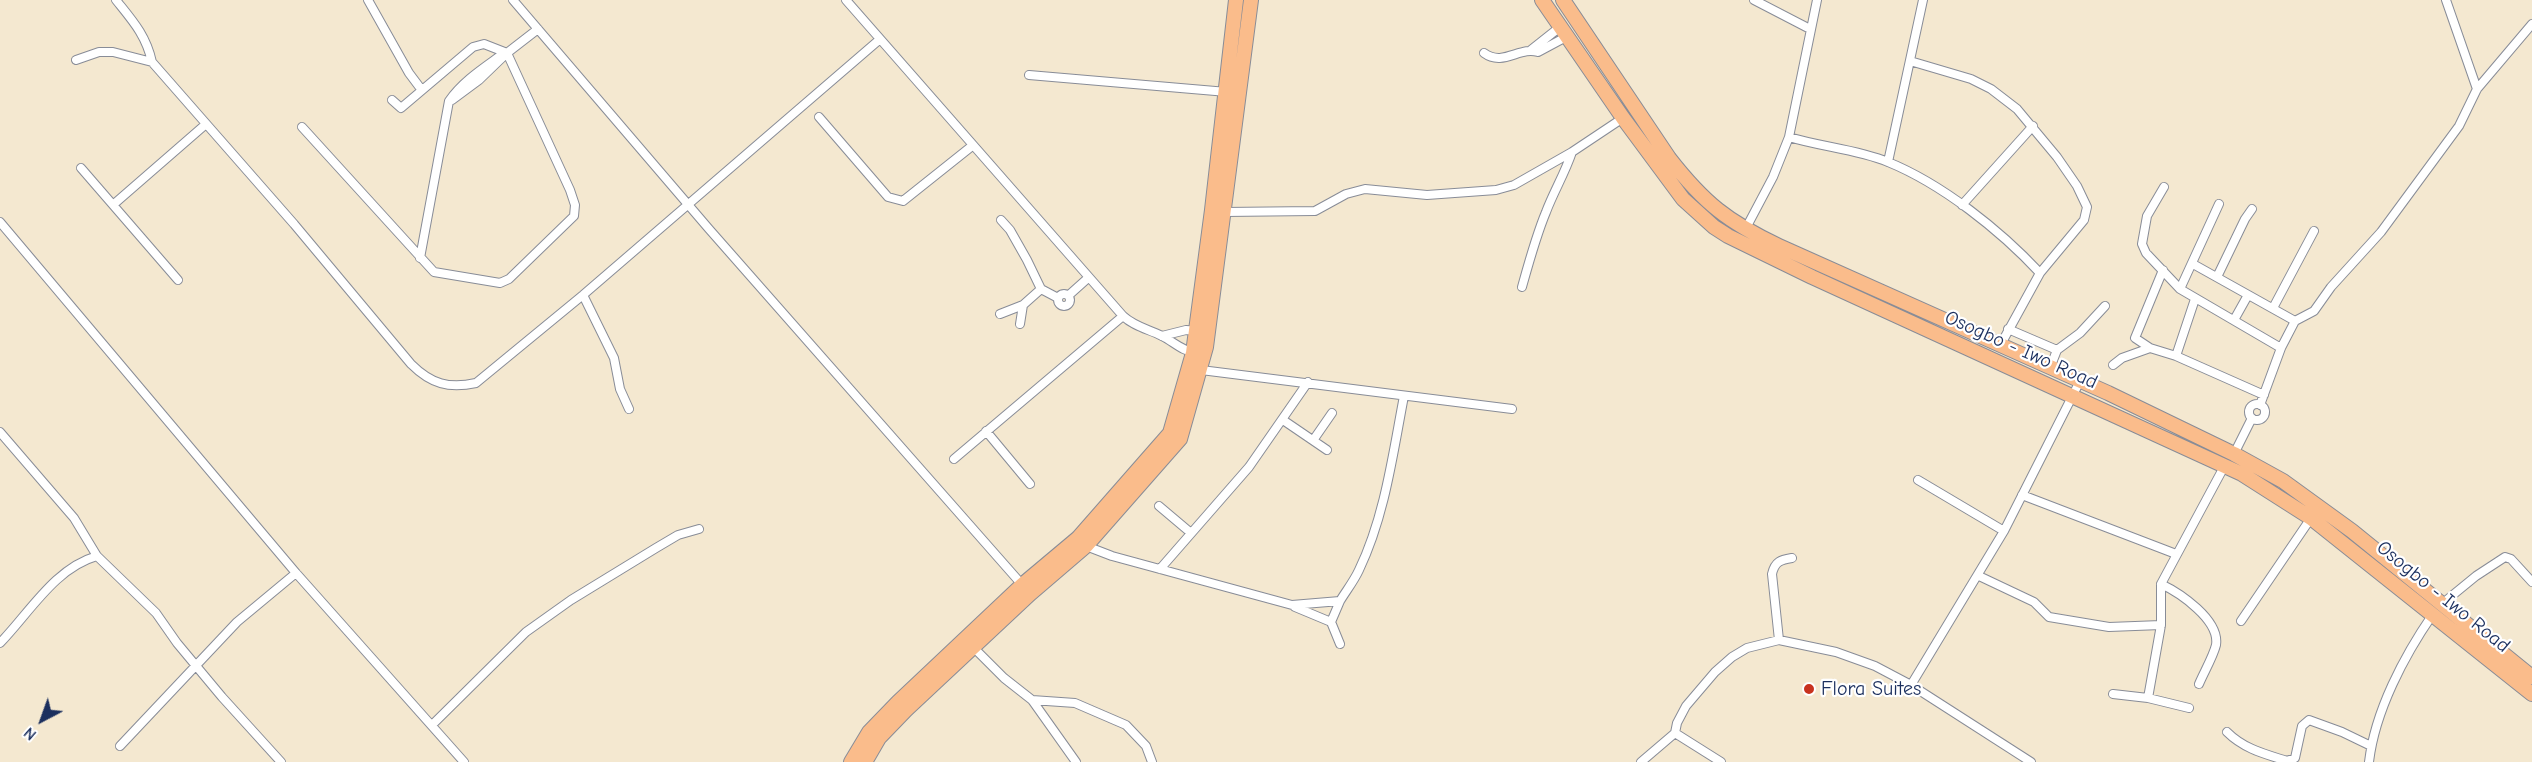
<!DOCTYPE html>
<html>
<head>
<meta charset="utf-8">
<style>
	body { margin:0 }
	#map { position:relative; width:2532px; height:762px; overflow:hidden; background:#f4e8d0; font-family:"Comic Neue",sans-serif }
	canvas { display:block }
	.north { position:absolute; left:12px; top:690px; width:60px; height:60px; -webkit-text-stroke:4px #fff; paint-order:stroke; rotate:221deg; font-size:16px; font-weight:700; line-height:24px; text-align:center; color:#1b2f5e }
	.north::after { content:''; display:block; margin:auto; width:21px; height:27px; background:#1b2f5e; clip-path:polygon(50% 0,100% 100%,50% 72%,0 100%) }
</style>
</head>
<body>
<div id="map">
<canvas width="2532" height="762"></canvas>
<div class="north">N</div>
</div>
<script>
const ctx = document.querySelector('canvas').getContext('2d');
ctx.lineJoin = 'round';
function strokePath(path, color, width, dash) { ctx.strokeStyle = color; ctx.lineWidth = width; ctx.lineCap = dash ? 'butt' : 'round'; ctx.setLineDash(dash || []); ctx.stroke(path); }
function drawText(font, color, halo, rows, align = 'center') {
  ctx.font = font + ' "Comic Neue",sans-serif'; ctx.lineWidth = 4.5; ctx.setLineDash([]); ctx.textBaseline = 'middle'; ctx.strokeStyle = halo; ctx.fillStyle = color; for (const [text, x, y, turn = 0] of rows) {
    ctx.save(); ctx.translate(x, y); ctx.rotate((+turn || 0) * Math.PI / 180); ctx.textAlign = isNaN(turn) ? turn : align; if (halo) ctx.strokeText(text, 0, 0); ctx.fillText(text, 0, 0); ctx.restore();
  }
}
const street = new Path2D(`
	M116 0C132 20 146 35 152 62L294 224 411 364C431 384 449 389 476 383L583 295 879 40
	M368 0 409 73 421 89
	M513 0 709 229 1025 588
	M846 0 1123 316C1135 327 1148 329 1162 336 1174 342 1182 351 1196 353
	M1754 0 1810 29
	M2446 0 2477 89
	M1531 50 1560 27
	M1484 53C1503 67 1520 46 1538 52L1566 37
	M76 60 99 52H113L152 62
	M1910 61 1971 79 1991 89 2017 109 2057 157 2077 186 2087 207 2084 220 2040 273 2001 344
	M1029 75 1227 92
	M452 100 479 80 507 53 538 29
	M819 117 888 197 903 201 972 146
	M302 127 434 272 500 283 509 279 574 216 575 205 570 190 507 53 484 44 473 47 401 108 392 100
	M1789 137C1821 147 1857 149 1888 162 1942 184 2000 230 2040 273
	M1888 162 1923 0
	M81 168 178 280
	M2164 187 2147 216 2142 244 2146 253 2180 289 2281 348
	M114 204 206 124
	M1962 205 2033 126
	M1224 212 1315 211 1346 194 1365 189 1427 195 1496 190 1514 185 1572 152 1623 118
	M1001 220 1010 230 1027 260 1041 289 1058 298
	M0 222 296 573 464 762
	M1745 230 1773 177 1789 137 1817 0
	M420 258 449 101C462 82 482 69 500 56H505
	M2193 264 2295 321 2314 311 2331 287 2381 232 2459 126 2477 89 2532 24
	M2163 270 2135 338 2150 348 2176 356 2264 395
	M2217 277 2245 219 2252 209
	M1522 287C1529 262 1536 236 1546 212 1554 191 1565 173 1572 152
	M2180 289 2219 204
	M1058 300a6 6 0 1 1 12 0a6 6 0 1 1-12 0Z
	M583 295 614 358 620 389 629 409
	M1069 295 1088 278
	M2273 308 2314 231
	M1000 314 1023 305 1041 289
	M2234 320 2248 295
	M1020 324 1023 305
	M2008 329 2057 350
	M1162 336 1186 330 1200 331
	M2176 356 2195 299
	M2113 365 2122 358 2150 348
	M2050 368 2057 350 2080 333 2105 306
	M1201 370 1512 409
	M2249 412a8 8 0 1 1 16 0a8 8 0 1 1-16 0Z
	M2260 405 2281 348 2295 321
	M1283 420 1327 450
	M986 431 1030 484
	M0 432 74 518 97 556 156 613 177 643 222 697 281 762
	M1314 439 1332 413
	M2234 454 2252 418
	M954 459 1123 316
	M1918 480 2004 531
	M2022 495 2176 554
	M1159 506 1191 533
	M1086 546 1112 556 1292 605 1340 601C1346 591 1354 581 1359 570 1385 516 1393 453 1404 396
	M1160 569 1249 467 1308 382
	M1979 576 2034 602 2049 617 2109 627 2161 625
	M2161 584C2180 593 2220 620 2216 645 2213 657 2204 672 2199 684
	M2443 603 2476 576 2505 557 2511 559 2532 582
	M1295 607 1331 622
	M2241 621 2311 518
	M1779 640 1772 574C1775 561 1781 560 1792 558
	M0 643C30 612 55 568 97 556
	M1340 644 1331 622 1340 601
	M973 647 1004 678 1032 700 1076 762
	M1911 685 2004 531 2080 381
	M2113 694 2148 698 2189 708
	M2148 698 2161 625V584L2225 465
	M1032 700 1075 703 1126 725 1146 746 1152 762
	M432 725 526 632 571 600 656 548 678 535 699 529
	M2227 732C2244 749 2265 754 2287 761L2295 758 2302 726 2309 720 2342 732 2371 746
	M1675 733 1721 762
	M120 746 237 622 296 573
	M1641 762 1675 733 1677 723 1686 706 1715 672 1732 657 1747 648 1779 640 1836 652 1875 666 1911 685 2031 762
	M2369 762C2375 711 2404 656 2433 614`);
const primary = new Path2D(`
	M1542 0 1623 118 1683 199 1714 227 1728 236 1812 277 2242 474 2311 518 2532 694
	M1563 0 1669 158C1704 203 1728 222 1779 246L2108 393 2234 454 2283 481 2352 531 2532 677
	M851 762 869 732 898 702 1022 585 1078 538 1170 433 1193 353 1212 210 1236 0
	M865 762 879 738 906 710 1030 594 1086 546 1180 439 1206 347 1251 0`);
const markers = [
	[1809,689,6,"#c8321e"]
];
const streetNames = [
	["Osogbo - Iwo Road",2021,350,24],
	["Osogbo - Iwo Road",2443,597,39]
];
const poiNames = [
	["Flora Suites",1821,689]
];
strokePath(street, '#888c97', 10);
strokePath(primary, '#888c97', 16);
strokePath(street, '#fff', 8);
strokePath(primary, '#fabc8b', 14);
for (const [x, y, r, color] of markers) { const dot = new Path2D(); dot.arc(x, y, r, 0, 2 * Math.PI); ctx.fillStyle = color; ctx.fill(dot); strokePath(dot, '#fff', 2); }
drawText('20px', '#1b2f5e', '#fff', streetNames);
drawText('20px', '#1b2f5e', '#fff', poiNames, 'left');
</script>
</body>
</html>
